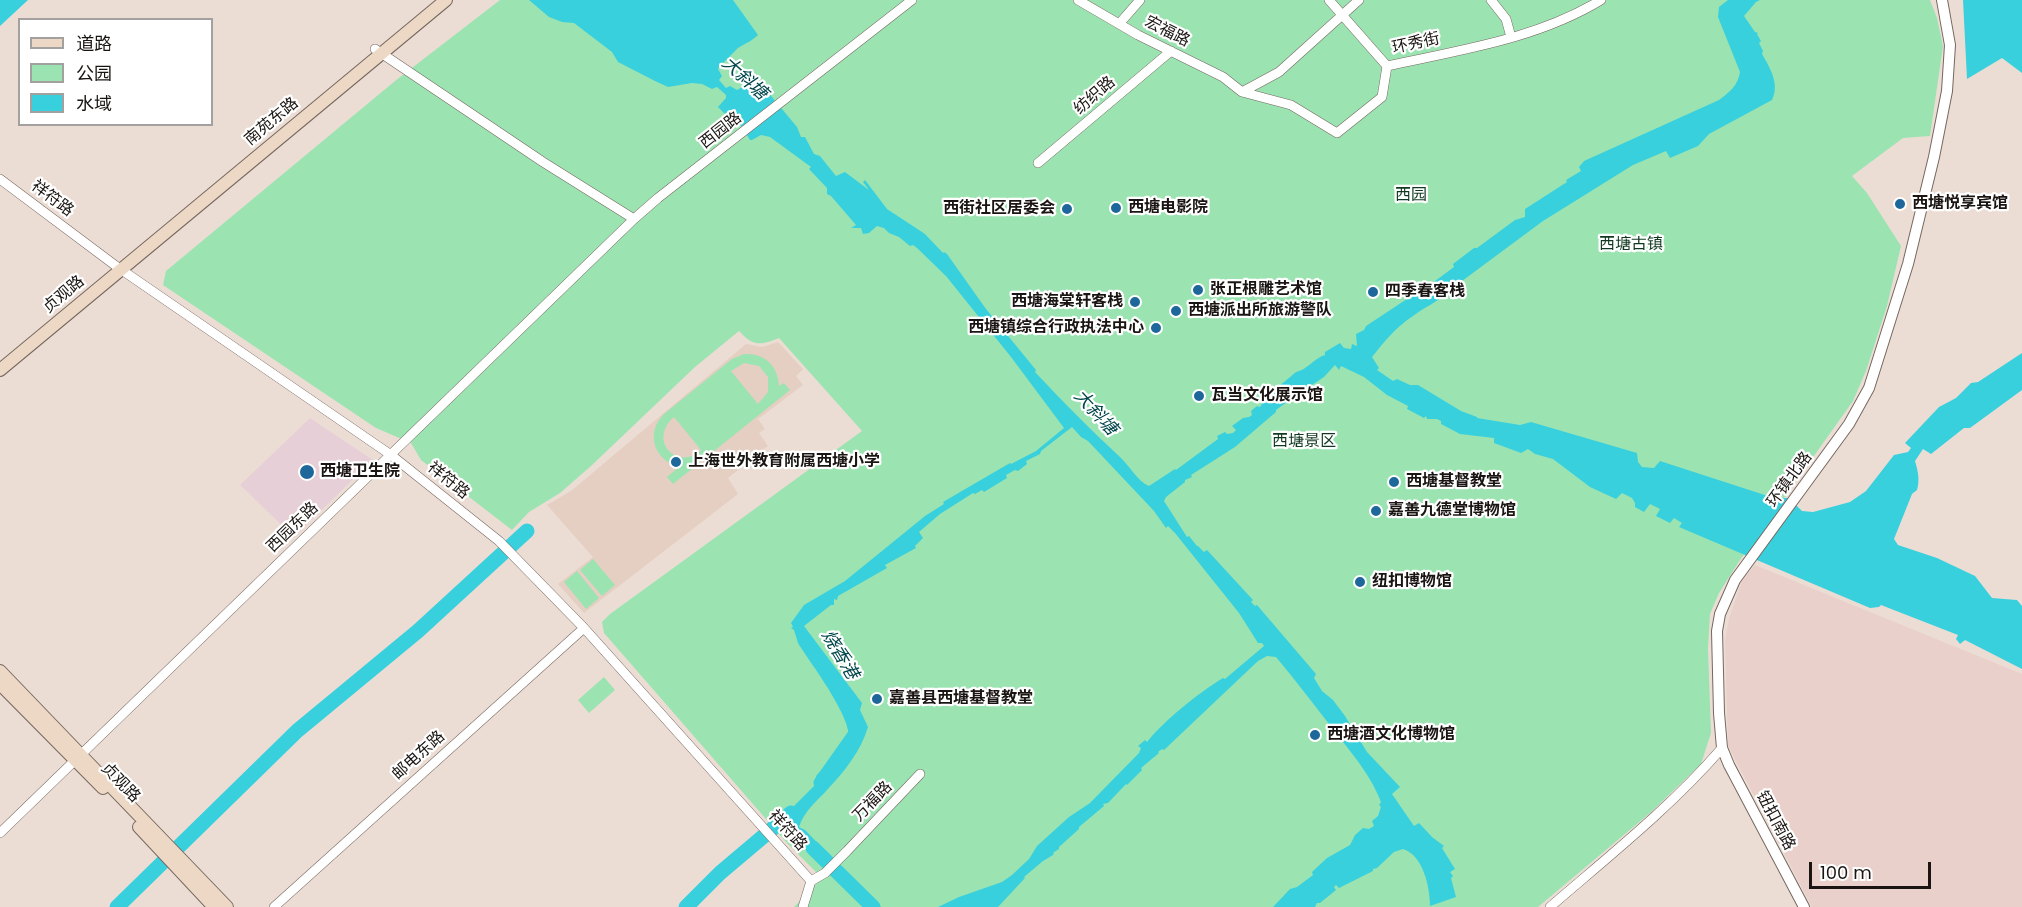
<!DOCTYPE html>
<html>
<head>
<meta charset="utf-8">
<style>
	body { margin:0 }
	#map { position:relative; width:2022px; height:907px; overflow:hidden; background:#ecddd4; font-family:Poppins,"Noto Sans SC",sans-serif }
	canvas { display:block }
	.legend { position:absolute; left:18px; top:18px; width:195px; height:108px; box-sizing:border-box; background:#fff; border:2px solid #a3a1a0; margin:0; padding:8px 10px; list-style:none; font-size:18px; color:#1a1512 }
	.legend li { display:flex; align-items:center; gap:12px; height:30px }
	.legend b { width:30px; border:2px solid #a3a1a0 }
	.scale { position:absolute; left:1809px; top:862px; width:122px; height:27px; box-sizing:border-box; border:3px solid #1a1512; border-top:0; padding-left:8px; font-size:18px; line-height:21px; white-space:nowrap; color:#1a1512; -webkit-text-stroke:4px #fff; paint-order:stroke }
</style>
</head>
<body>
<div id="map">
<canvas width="2022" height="907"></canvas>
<ul class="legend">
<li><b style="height:8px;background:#ecd8c4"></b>道路</li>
<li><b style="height:16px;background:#9ce3b2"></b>公园</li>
<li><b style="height:16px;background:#39d0dd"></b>水域</li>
</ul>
<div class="scale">100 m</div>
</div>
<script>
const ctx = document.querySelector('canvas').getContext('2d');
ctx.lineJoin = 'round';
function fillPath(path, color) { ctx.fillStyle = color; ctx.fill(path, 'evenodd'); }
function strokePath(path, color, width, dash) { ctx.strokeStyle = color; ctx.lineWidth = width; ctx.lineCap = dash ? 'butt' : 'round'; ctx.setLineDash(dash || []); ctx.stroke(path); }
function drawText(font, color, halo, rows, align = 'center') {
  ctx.font = font + ' Poppins,"Noto Sans SC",sans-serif'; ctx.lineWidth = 4.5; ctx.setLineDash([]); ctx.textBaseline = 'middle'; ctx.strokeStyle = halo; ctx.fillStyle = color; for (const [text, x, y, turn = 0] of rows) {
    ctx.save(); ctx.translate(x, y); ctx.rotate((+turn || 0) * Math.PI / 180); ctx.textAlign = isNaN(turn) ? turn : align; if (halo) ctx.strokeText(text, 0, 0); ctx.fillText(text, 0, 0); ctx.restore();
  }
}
const built = new Path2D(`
	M778 342 803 369 796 376 803 385 758 419 765 429 759 433 768 446 728 478 738 494 584 613 558 584 593 557 547 505 571 491 746 344 762 347Z`);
const industrial = new Path2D(`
	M1755 565 2022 674V907H1812L1728 746 1725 641 1729 618 1742 581Z`);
const medical = new Path2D(`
	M310 418 373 460 294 537 240 485Z`);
const green = new Path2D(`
	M500 0H1930L1937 18 1943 46 1930 136 1903 138 1852 176 1867 193 1901 246 1887 306 1866 371 1853 401 1740 560 1719 593 1710 614 1708 648 1711 733 1701 764 1650 813 1538 907H794L822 878 786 842 604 633 602 622 610 614 862 431 779 338C759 346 753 346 739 331L695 367 591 466 560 493 529 512 512 530 421 460 411 443 376 428 163 285 166 271 395 81Z
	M744 354C765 353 778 366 779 386L784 383 790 390 673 484 667 477 679 467C654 460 645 433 664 414L732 359ZM744 363 759 366 768 377V392L758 404 731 371ZM674 417 701 450C677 472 647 440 674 417Z
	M593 559 615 585 602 596 580 570Z
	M577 571 599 598 586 609 564 582Z
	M604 677 615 690 589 713 578 700Z`);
const water = new Path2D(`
	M0 0H28L0 26Z
	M529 0H733L758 35C752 41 746 43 738 48 736 50 720 66 718 69L722 76 719 80 726 88 730 86 737 90 757 79 797 127 801 137H805L814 154 820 156 836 176 845 172 869 190 863 182 865 180 887 209 925 234 943 253 944 252 947 254 986 309 1036 370 1035 372C1063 402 1090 429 1120 457 1130 466 1137 481 1149 486L1175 469 1176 470 1218 439 1217 436 1225 432 1227 434 1233 433 1236 430 1232 426 1243 418 1249 417 1252 415 1251 411 1257 406 1260 407C1267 393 1284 383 1296 372 1307 370 1314 358 1325 355V352L1340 343 1344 348 1351 349 1352 344 1357 346 1356 334 1364 330 1366 326 1413 295 1416 296 1426 288 1425 284 1428 282 1431 284 1454 267 1453 264 1474 248H1477L1515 220 1525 217V209L1567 182 1566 180 1581 171 1579 167 1584 161 1719 100C1730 92 1738 85 1740 72L1718 17 1719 7 1728 0H1760L1756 2 1744 16 1755 32 1758 33 1757 34 1761 41 1759 43 1763 51 1762 54C1770 68 1780 84 1772 100L1709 134 1698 146 1670 158 1666 151 1633 165 1543 221 1458 284 1453 283 1448 288 1449 292C1437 302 1425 307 1413 316 1396 327 1384 342 1372 357L1379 368 1377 370 1393 381 1397 379 1410 385H1418L1461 411 1477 417V418L1520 425 1531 422 1637 453 1638 462 1642 467 1654 468 1660 461 1774 498H1789L1802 511 1813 512 1850 502 1866 491 1894 455 1908 452 1911 448 1905 443 1939 407 1956 398 1971 383 1978 382 2022 353V390L1970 428H1964L1931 454 1923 449 1915 461C1918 471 1920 480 1917 490L1912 494 1894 539 1898 545 1937 558 1975 576 1992 598 2017 600 2022 606V669L1965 640 1960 644 1956 639 1958 635 1881 605 1879 607 1870 608 1679 527 1682 523 1674 518 1670 523 1656 516 1660 509 1650 504 1644 512 1635 507V503L1632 498 1622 493 1616 499 1590 487 1553 459 1535 454 1528 449 1521 453 1494 443V438L1460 434 1441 424V421L1437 419H1427L1426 416 1424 418 1407 409 1408 406 1387 395 1364 377 1341 366 1339 370 1335 365 1324 377 1306 389 1307 391 1299 394 1293 400 1291 399 1276 410V412L1235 447 1191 475 1192 477 1185 480V482L1166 497 1164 501 1187 537 1189 536 1197 546H1198L1204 552 1207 550 1253 600 1251 602 1255 606 1257 605 1316 674 1314 678 1322 691 1333 700 1345 716 1367 752 1400 787 1392 794 1414 826 1419 823 1432 837 1444 846 1442 848 1455 869 1450 872 1453 876 1451 878 1456 897 1430 906C1430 887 1423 855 1403 849L1394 852 1377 868 1373 869V871L1339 888 1336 885 1334 887 1336 890 1320 903H1317L1315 907H1273L1290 889 1297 887 1313 875 1312 872 1327 858 1350 845 1355 835 1363 828 1369 829 1374 826 1372 821 1378 816 1381 807 1379 805 1381 802C1372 778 1355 757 1339 737 1318 710 1298 683 1276 657L1267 656 1258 661 1164 750 1162 749 1158 752 1159 753 1141 768 1142 770 1127 785 1126 784 1108 803 1103 804 1104 806 1079 827V829L1059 847V849L1054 852 1053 855 1043 861 1024 877 1025 878 998 907H938L959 897 1002 882 1012 875 1029 859 1037 846 1069 817 1090 803 1139 753 1141 748 1138 746 1145 740 1147 742C1164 721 1198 693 1223 678L1225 679 1264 646 1262 643H1258L1239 613 1175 533 1168 526 1166 528 1154 511 1088 441 1081 437 1072 427 1041 451 1040 454 1026 461 1027 464 1018 471 1015 470 1006 475 1007 478 984 492 982 490 975 494 973 493 940 514 919 532 923 538 915 546 916 548 885 565 887 568 838 596 837 600 834 599V605H831L804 626 862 703 860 710 868 727C861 751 844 772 827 790 816 802 804 811 799 827L805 830 831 857 824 864 789 830 783 833 776 824 820 780 816 776 828 763 835 767C839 761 847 755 849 748 857 722 812 666 798 643L794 630 791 628 793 627 791 623 804 605 845 581 925 516 944 504 943 502 1010 463 1011 464 1036 451 1064 428 1011 357 946 276 917 248 913 245 910 246 899 237 889 233 884 228 877 226 869 233 863 234 861 228H851L856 225 831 196 827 194V188L809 169 811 167 770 137 761 135 752 140H750L740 124H735L718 107 726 98V95L717 87 712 89 702 84 692 83 668 87 655 81 618 62 612 52 574 23 562 22 549 17Z
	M1963 0H2022V73L2002 58 1967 79Z
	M841 869 881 907H869L835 875Z`);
const river = new Path2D(`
	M821 783 857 732 855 727
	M813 848 873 907
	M117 907 297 731 418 631 527 531
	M686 907 720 873 791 813`);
const minor = new Path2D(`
	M1078 0 1138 35 1223 77 1242 92 1291 105 1337 133 1382 97 1387 66C1460 50 1537 39 1601 0
	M1329 0 1387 66
	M1491 0 1506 19 1511 37
	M1119 24 1140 0
	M375 49 543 162 634 219
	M1242 92 1279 72 1359 0
	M1038 163 1171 51
	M0 179 116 266 391 455 499 541 584 628 811 881
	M0 833 634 219 658 198 912 0
	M274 907 584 628
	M803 907 811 881 825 873 847 851 920 774
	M1550 907C1609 856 1671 807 1722 748`);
const tertiary = new Path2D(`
	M1804 907 1729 765 1722 748 1719 713 1717 631 1720 614 1735 580 1849 424 1869 388 1908 264 1934 157 1947 91 1950 45 1942 0`);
const secondary = new Path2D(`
	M0 370 446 0
	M0 671 227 907
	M0 684 103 788
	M139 827 214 907`);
const markers = [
	[1900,204,6,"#1d679b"],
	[1116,208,6,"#1d679b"],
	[1067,209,6,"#1d679b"],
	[1198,290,6,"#1d679b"],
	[1373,292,6,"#1d679b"],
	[1135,302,6,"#1d679b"],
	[1176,311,6,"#1d679b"],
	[1156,328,6,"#1d679b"],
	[1199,396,6,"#1d679b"],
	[676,462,6,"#1d679b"],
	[307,472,8,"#1d679b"],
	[1394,482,6,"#1d679b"],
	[1376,511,6,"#1d679b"],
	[1360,582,6,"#1d679b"],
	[877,699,6,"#1d679b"],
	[1315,735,6,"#1d679b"]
];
const streetNames = [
	["宏福路",1167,32,27],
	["环秀街",1416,44,-12],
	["纺织路",1095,96,-41],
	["南苑东路",272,122,-40],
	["西园路",721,131,-38],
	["祥符路",52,199,37],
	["贞观路",64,295,-40],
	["环镇北路",1790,480,-54],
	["祥符路",448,481,39],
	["西园东路",293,528,-44],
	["邮电东路",419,756,-42],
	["贞观路",120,783,46],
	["万福路",873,802,-46],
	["钮扣南路",1775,821,62],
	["祥符路",787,831,48]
];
const parkNames = [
	["西园",1411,196],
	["西塘古镇",1631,245],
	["西塘景区",1304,442]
];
const poiNames = [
	["西塘悦享宾馆",1912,204],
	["西塘电影院",1128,208],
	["西街社区居委会",1055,209,"right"],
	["张正根雕艺术馆",1210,290],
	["四季春客栈",1385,292],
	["西塘海棠轩客栈",1123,302,"right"],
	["西塘派出所旅游警队",1188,311],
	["西塘镇综合行政执法中心",1144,328,"right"],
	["瓦当文化展示馆",1211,396],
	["上海世外教育附属西塘小学",688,462],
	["西塘卫生院",320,472],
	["西塘基督教堂",1406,482],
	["嘉善九德堂博物馆",1388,511],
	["纽扣博物馆",1372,582],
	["嘉善县西塘基督教堂",889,699],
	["西塘酒文化博物馆",1327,735]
];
const waterNames = [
	["大斜塘",744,79,42],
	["大斜塘",1095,413,47],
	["烧香港",839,655,59]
];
fillPath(built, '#e5cec2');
fillPath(industrial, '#ead0ca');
fillPath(medical, '#e7cfd8');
fillPath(green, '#9ce3b2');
fillPath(water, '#39d0dd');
strokePath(river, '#39d0dd', 15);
strokePath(minor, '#756860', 10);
strokePath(tertiary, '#756860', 12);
strokePath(secondary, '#756860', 14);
strokePath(minor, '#fff', 9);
strokePath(tertiary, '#fff', 10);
strokePath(secondary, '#ecd8c4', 12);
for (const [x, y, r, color] of markers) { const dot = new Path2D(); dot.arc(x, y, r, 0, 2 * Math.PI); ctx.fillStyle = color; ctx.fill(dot); strokePath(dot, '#fff', 2); }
drawText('16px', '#1a1512', '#fff', streetNames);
drawText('16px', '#113820', '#fff', parkNames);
drawText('bold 16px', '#1a1512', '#fff', poiNames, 'left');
drawText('italic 18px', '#01464b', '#fff', waterNames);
</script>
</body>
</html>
